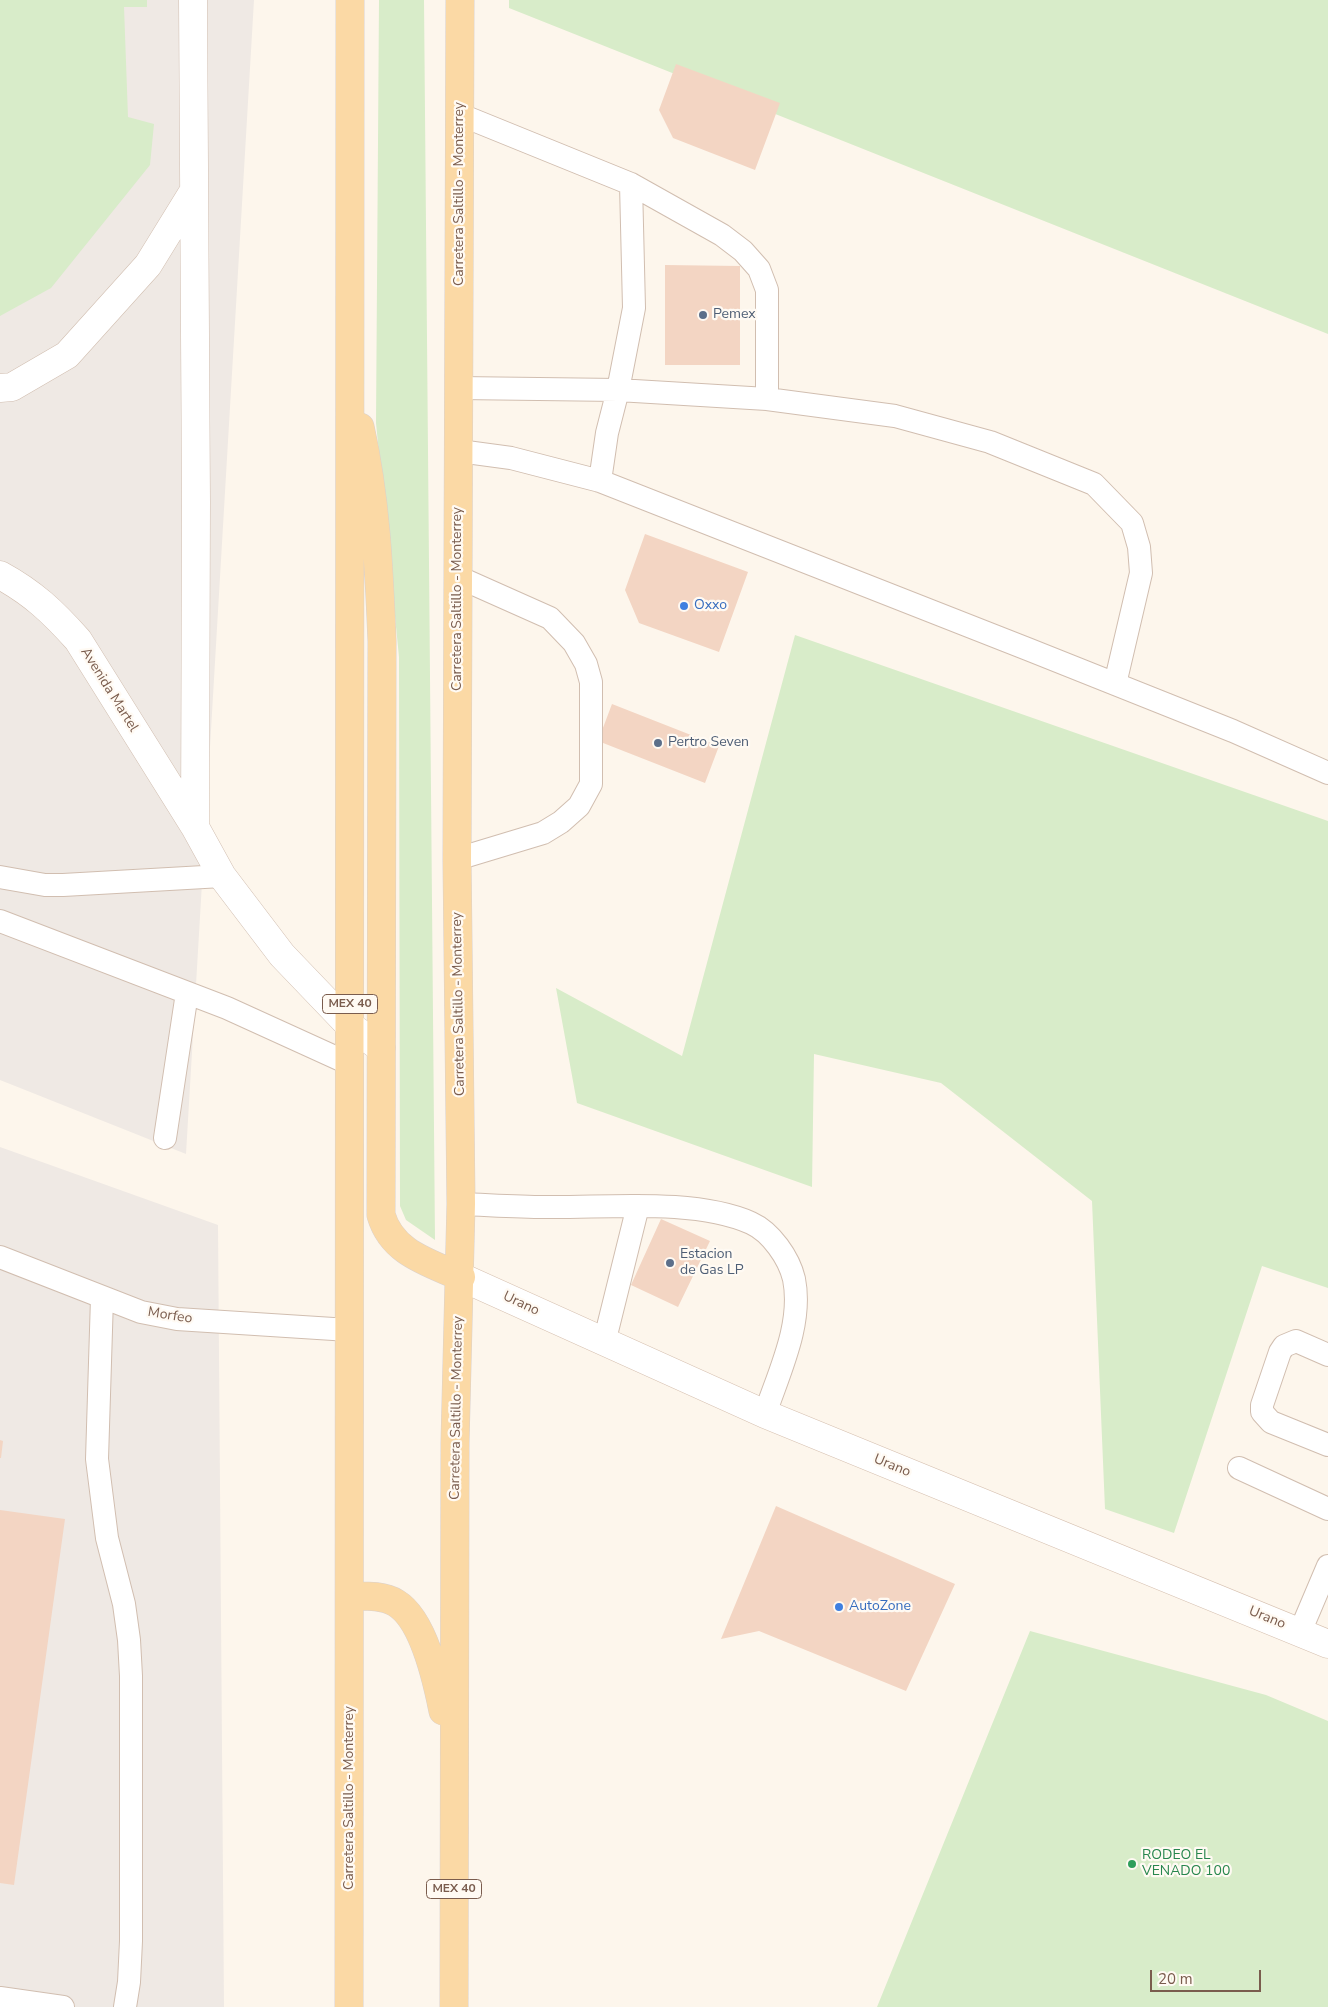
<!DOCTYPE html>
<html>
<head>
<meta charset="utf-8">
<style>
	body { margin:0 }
	#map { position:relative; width:1328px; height:2007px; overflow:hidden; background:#fdf6ec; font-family:"Nunito Sans",sans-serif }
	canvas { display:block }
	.scale { position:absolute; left:1150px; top:1970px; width:111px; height:22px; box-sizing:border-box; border:2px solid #7a5c4d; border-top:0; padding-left:6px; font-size:15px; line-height:18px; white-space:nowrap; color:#7a5c4d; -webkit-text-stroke:4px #fffaf3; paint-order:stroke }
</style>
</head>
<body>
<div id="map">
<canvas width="1328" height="2007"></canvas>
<div class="scale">20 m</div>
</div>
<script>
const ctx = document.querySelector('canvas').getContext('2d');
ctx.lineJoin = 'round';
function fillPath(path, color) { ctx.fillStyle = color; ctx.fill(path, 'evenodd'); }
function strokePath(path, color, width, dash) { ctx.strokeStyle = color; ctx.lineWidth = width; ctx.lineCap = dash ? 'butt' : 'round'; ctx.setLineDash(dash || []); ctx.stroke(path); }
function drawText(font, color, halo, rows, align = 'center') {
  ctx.font = font + ' "Nunito Sans",sans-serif'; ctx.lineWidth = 4.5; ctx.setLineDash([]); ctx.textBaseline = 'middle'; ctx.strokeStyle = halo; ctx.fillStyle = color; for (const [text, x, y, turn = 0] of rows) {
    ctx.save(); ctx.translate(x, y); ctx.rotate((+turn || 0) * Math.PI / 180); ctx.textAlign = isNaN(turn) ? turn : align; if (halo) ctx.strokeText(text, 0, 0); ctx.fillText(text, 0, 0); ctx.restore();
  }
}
const industrial = new Path2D(`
	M0 0H254L186 1154 0 1080Z
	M0 1147 218 1225 224 2007H0Z`);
const green = new Path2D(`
	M0 0H147V7H124L128 117 154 124 150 165 51 288 0 316Z
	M379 0H424L435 1240 406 1220 400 1206 399 657 376 423Z
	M509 0H1328V334L509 8Z
	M795 635 1328 821V1288L1262 1266 1174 1533 1105 1509 1092 1201 941 1083 814 1054 812 1187 577 1103 556 988 682 1056Z
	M1030 1631 1266 1695 1328 1721V2007H877Z`);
const building = new Path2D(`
	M676 64 780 103 755 170 673 138 659 110Z
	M665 265 740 266V365H665Z
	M645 534 748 572 719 652 639 623 625 590Z
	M612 704 719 746 705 783 598 741Z
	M661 1219 710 1241 678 1307 631 1285Z
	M0 1440 3 1441 1 1458H0Z
	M776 1506 955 1584 906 1691 759 1631 721 1639Z
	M0 1510 65 1519 14 1885 0 1883Z`);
const lane = new Path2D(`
	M459 388 618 390 767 399V290L759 269 743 251 722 235 631 184 461 115
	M767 399 895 416 990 442 1094 484 1132 523 1139 547 1141 573 1115 684
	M459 451 511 458 600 481 1030 650 1233 731 1328 773
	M600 481 607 433 618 390 634 308 631 184
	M457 859 543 833 561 822 579 806 591 784V682L586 664 574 643 550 618 458 577
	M0 877 45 885H63L222 876
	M0 921 227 1008 350 1064
	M165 1138 187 993
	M461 1204C489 1205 517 1207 545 1207 606 1208 694 1198 751 1223 771 1232 789 1258 794 1279 803 1324 779 1372 765 1414
	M0 1257 141 1312 177 1319 349 1330
	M102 1298 97 1459 107 1538 124 1604 129 1640 131 1676V1941L129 1982 125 2007
	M604 1343 638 1206
	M1328 1355 1296 1341 1284 1346 1280 1352 1262 1405V1412L1271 1422 1328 1445
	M1239 1468 1328 1509
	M1300 1632 1328 1566
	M0 1998 63 2007`);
const street = new Path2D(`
	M193 0 196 501 195 827 222 876 282 955 350 1026 381 1048
	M0 388 12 387 67 355 148 265 193 192
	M0 575C33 593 53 612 78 640L195 827`);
const secondary = new Path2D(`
	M461 1277 765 1414 1328 1644`);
const primary = new Path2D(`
	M360 427C376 499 379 568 382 641L381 1215C392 1253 428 1262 461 1277
	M350 1596C365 1596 383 1595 396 1603 424 1620 437 1681 443 1711
	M349 2007 350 0
	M454 2007 455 1443 461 1204 457 859 460 0`);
const markers = [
	[703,315,5,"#5c6f8a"],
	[684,606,5,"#3f7fe0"],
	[658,743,5,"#5c6f8a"],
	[670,1263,5,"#5c6f8a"],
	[839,1607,5,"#3f7fe0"],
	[1132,1864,5,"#2e9e5b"]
];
const shields = [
	[350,1004,55],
	[454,1889,55]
];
const shieldNames = [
	["MEX 40",350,1004],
	["MEX 40",454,1889]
];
const streetNames = [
	["Carretera Saltillo - Monterrey",460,194,-90],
	["Carretera Saltillo - Monterrey",458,599,-90],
	["Avenida Martel",109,690,58],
	["Carretera Saltillo - Monterrey",459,1004,-91],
	["Urano",521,1304,25],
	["Morfeo",170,1316,9],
	["Carretera Saltillo - Monterrey",457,1408,-89],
	["Urano",892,1466,22],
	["Urano",1267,1618,22],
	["Carretera Saltillo - Monterrey",350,1798,-90]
];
const serviceNames = [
	["Pemex",713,315],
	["Pertro Seven",668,743],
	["Estacion",680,1255],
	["de Gas LP",680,1271]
];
const shopNames = [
	["Oxxo",694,606],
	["AutoZone",849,1607]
];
const leisureNames = [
	["RODEO EL",1142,1856],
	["VENADO 100",1142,1872]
];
fillPath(industrial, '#efe9e4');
fillPath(green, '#d8ecc9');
fillPath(building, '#f3d5c3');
strokePath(lane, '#d1beb0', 24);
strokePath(street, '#d1beb0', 29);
strokePath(secondary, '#d6c0b0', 29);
strokePath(primary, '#dad1cd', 29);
strokePath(lane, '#fff', 22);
strokePath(street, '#fff', 28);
strokePath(secondary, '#fff', 28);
strokePath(primary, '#fbd9a5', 28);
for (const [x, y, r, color] of markers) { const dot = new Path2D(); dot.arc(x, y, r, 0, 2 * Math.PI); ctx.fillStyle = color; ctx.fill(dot); strokePath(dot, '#fffaf3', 2); }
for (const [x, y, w] of shields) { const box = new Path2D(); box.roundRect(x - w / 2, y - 9.5, w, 19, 4); ctx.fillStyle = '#fffaf3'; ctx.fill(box); strokePath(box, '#7a5c4d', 1); }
drawText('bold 12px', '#7a5c4d', null, shieldNames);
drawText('14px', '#7a5c4d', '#fffaf3', streetNames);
drawText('14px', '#4e5e75', '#fffaf3', serviceNames, 'left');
drawText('14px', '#366cbe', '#fffaf3', shopNames, 'left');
drawText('14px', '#27864d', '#fffaf3', leisureNames, 'left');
</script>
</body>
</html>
